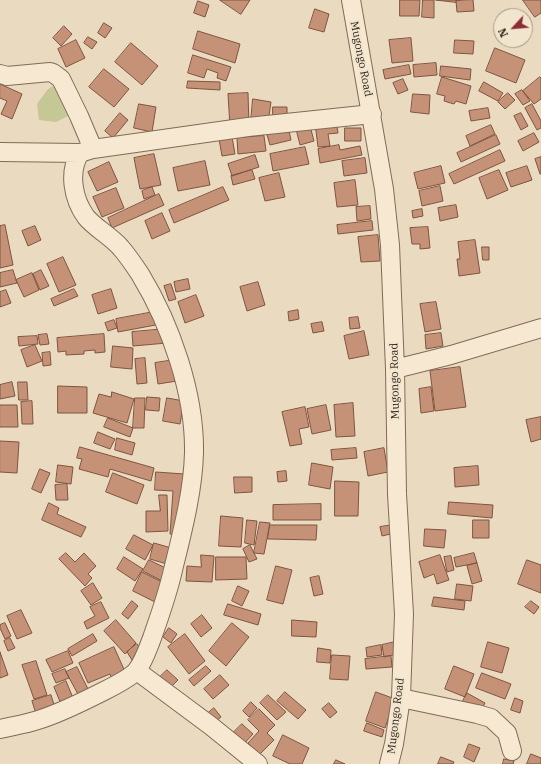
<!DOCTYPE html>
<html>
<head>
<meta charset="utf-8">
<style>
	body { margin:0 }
	#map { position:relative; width:541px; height:764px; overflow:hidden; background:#eadabf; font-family:"IBM Plex Serif",serif }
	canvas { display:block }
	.north { position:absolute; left:493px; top:8px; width:40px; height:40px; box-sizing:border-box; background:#f2e5ce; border:1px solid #a59887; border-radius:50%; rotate:244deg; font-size:11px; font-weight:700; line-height:16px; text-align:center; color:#32251c }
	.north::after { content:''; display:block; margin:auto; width:14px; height:18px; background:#8c2d35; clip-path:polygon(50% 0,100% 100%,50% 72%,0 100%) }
</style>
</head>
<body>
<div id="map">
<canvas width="541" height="764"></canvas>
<div class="north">N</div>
</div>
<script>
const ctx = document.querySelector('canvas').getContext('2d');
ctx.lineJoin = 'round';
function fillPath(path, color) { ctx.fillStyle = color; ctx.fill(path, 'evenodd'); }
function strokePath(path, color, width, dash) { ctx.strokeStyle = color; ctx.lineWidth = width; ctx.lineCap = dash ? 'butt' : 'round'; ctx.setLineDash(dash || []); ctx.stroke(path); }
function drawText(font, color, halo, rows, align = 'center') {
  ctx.font = font + ' "IBM Plex Serif",serif'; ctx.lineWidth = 4; ctx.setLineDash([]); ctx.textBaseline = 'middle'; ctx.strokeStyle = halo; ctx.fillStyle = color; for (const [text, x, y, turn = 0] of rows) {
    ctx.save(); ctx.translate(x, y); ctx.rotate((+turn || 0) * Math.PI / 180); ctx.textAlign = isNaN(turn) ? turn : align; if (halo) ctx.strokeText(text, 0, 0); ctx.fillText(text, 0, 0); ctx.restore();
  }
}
const green = new Path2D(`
	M60 82 70 115 56 122 39 120 37 104 48 89Z`);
const building = new Path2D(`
	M220 0H250L241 14Z
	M400 0H420L419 16H400Z
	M423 0H434V18L422 17Z
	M436 0H456V2Z
	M473 0 474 11 457 12 456 1Z
	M523 0H541V13L535 17Z
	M198 1 209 5 205 17 194 13Z
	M315 9 329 14 324 32 309 28Z
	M104 23 112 28 105 38 98 33Z
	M64 26 72 34 61 46 53 38Z
	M198 31 240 44 235 63 193 49Z
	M88 37 97 42 92 49 84 43Z
	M411 38 413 61 392 63 389 40Z
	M76 40 85 58 66 67 58 49Z
	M455 40 474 41 473 54 454 53Z
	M131 43 158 66 142 85 115 62Z
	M495 48 525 60 516 83 486 71Z
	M193 55 231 67 226 81 217 78 218 73 207 69 204 78 188 73Z
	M436 63 437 75 414 77 413 65Z
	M409 65 411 74 385 79 383 70Z
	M441 66 471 69 470 80 440 76Z
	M104 69 129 89 114 107 89 87Z
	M442 77 471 86 466 104 456 101 454 104 444 101 445 96 437 94Z
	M540 77 541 78V99L534 104 523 91Z
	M403 79 408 90 398 94 393 83Z
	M188 81 220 82V90L187 88Z
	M484 82 503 93 498 101 479 91Z
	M0 84 22 94 12 119 1 114 7 101 0 98Z
	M522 90 530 101 523 105 515 94Z
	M248 93 249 126 230 127 228 94Z
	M508 93 515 100 505 109 498 102Z
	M413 94 430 95 429 114 411 112Z
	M253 99 271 102 268 123 251 121Z
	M139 104 156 107 152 132 134 128Z
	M532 104 541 121V128L537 130 525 108Z
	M273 107H287V116H273Z
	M488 108 490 118 471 121 469 111Z
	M120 113 128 120 113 138 105 131Z
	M521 113 528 126 521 130 514 116Z
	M336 120 338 133 328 134 330 146 318 147 315 123Z
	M491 125 495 134 470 146 466 136Z
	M288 126 291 140 270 145 266 131Z
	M310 126 314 141 300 145 296 129Z
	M345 128H361V141H345Z
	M534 133 539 142 523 151 518 141Z
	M496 135 500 144 461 162 457 153Z
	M264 136 266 151 238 154 237 138Z
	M232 137 235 154 222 156 219 139Z
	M339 145 340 150 360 146 362 155 320 163 318 149Z
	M305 147 309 164 273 171 270 154Z
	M500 150 505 161 454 184 449 174Z
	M154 154 161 185 140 189 134 158Z
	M255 155 259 167 232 176 228 164Z
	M541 157V174H540L535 159Z
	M365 158 367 173 344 176 342 161Z
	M205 161 210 185 178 191 173 168Z
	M109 162 118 182 97 191 88 172Z
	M441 166 445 183 418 189 414 173Z
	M527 166 532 180 511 187 506 173Z
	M252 170 255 179 233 185 231 176Z
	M499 170 508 190 487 199 479 178Z
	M279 173 285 197 265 201 259 178Z
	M355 180 358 205 337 207 334 183Z
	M440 186 443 201 422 206 419 191Z
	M152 187 155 195 144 199 142 191Z
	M223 187 229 200 174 223 169 210Z
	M116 188 124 208 102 217 93 197Z
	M159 194 164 205 112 228 108 218Z
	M456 205 458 217 440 221 438 208Z
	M370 206 371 219 357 221 356 207Z
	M422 209 423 216 413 218 412 211Z
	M162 213 170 231 152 239 145 221Z
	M372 221 373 230 338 234 337 225Z
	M5 225 13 265 0 268V226Z
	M35 226 41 240 28 246 22 231Z
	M428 227 430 248 420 249V244H412L410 228Z
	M378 235 380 261 361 262 358 237Z
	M475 240 480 273 459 276 457 259H460L458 242Z
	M482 247H489V260H483Z
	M63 257 76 285 59 292 47 264Z
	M13 270 17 283 0 287V273Z
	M41 270 49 286 40 290 33 274Z
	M32 273 39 290 24 297 16 280Z
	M188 279 190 289 176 292 174 282Z
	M258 282 265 305 247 311 240 287Z
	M171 284 176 299 169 301 164 286Z
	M74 289 78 296 54 306 51 299Z
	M111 289 117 308 98 314 92 295Z
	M6 290 11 303 0 307V292Z
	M196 295 204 316 185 323 178 302Z
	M436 302 441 329 425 332 420 304Z
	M298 310 299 319 289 321 288 312Z
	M159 311 161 324 118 332 116 319Z
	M358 317 360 328 350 329 349 318Z
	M114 320 117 328 108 331 105 323Z
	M322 322 324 331 313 333 311 324Z
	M166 329 167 343 133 346 132 332Z
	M364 331 369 355 349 359 344 336Z
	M441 333 443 346 426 349 425 335Z
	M47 334 49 344 40 345 38 335Z
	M104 334 105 352 95 353V350L84 351V354L66 355V351L58 352 57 338Z
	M37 336 38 344 19 346 18 337Z
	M35 345 42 361 27 367 21 350Z
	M113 346 133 348 132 369 111 367Z
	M50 352 51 365 43 366 42 353Z
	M145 358 147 383 137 384 135 359Z
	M174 360 177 381 158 384 155 363Z
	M460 367 466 407 435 411 430 371Z
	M12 382 15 396 0 399V385Z
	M18 382H27L28 400H19Z
	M58 386 87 387V413H58Z
	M431 387 434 411 421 413 419 389Z
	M112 392 134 399 127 423 93 413 99 394 111 397Z
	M147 397 160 398 159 411 146 410Z
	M135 398H145L144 428H133Z
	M167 398 184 401 180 424 163 421Z
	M32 401 33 424H22L21 402Z
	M353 403 355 436 336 437 334 405Z
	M0 405H17L18 427H0Z
	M326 405 331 430 312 434 307 409Z
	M305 407 309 427 299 429 302 444 290 446 282 412Z
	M541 417V439L531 442 526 420Z
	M108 418 133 428 130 437 104 427Z
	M98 432 115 439 110 449 94 443Z
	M117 438 135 443 132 455 115 450Z
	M0 441 19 442 17 473 0 472Z
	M80 447 154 468 151 481 110 469 108 477 79 469 82 459 77 458Z
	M356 448 357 458 332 460 331 450Z
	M384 448 388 472 368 476 364 452Z
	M312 463 333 467 330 489 309 485Z
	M58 465 73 467 71 484 56 482Z
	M478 466 479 485 455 487 454 468Z
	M40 469 50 473 41 493 32 489Z
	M286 471 287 481 278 482 277 472Z
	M156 472 184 474 180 535 170 534 173 491 155 490Z
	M113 473 144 485 137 504 106 492Z
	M234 477H252V492L235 493Z
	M335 481 359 482 358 516H335Z
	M67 484 68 500H56L55 485Z
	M159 495H167L168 531 146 532V511H160Z
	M449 502 493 505 492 518 448 514Z
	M49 503 59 508 57 514 86 527 81 537 42 520Z
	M321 504V520H273V505Z
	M221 516 243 518 241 547 219 546Z
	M247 520 257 521 254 545 245 543Z
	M473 520H489V538H473Z
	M260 522 270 523 264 554 254 553Z
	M270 525H317L316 540 268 539Z
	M393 525 395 533 382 536 380 527Z
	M425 529 446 530 444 548 424 546Z
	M134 535 153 545 145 560 126 549Z
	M154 543 175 549 170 565 150 559Z
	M250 545 257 559 249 562 243 549Z
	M66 553 75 562 84 553 96 566 88 574 92 578 85 586 59 559Z
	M474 553 477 563 456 567 454 558Z
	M201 555 214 556 212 582 186 581 187 566 201 567Z
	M440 555 449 580 437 584 434 574 424 578 419 562Z
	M451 556 454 570 447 572 444 557Z
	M124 557 143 569 135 581 117 569Z
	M216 557H246L247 579 216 580Z
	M149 560 170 570 164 582 143 571Z
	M527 560 541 565V593L518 584Z
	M477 563 482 581 472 584 467 566Z
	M276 566 292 570 283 604 267 600Z
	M142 572 164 583 155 602 133 591Z
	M319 576 323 594 314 596 310 578Z
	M93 583 102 598 91 605 81 591Z
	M457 584 473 586 471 601 455 599Z
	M238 586 249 591 242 606 232 601Z
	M434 597 465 601 464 610 432 606Z
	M132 601 138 606 128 619 122 614Z
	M531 601 539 607 534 614 525 607Z
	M101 602 109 618 87 629 84 622 95 616 90 607Z
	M228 604 261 614 258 625 224 615Z
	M21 610 32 633 17 639 7 616Z
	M202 615 212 628 201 637 191 624Z
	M116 620 136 643 125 654 104 631Z
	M292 620 317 622 316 637 292 636Z
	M5 623 11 636 5 639 0 628V625Z
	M232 623 249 637 226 666 209 651Z
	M169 628 177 634 171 643 163 637Z
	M93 634 97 641 72 656 68 649Z
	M185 634 205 661 189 674 168 647Z
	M10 638 15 648 8 651 4 641Z
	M395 642 397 654 384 657 382 645Z
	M488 642 509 648 502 673 481 667Z
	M137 644 143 652 132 660 127 652Z
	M381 645 382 655 367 657 366 648Z
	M114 647 127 676 113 683 110 674 88 683 79 663Z
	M318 648 331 650 330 663 317 662Z
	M68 651 73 663 52 672 46 660Z
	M0 652 8 675 0 678Z
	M332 655 350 656 348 680 330 679Z
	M391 656 392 667 366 669 365 659Z
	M36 661 47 695 34 699 22 665Z
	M206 666 211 671 194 686 189 680Z
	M454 666 474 674 465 697 445 689Z
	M77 667 90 693 80 698 66 672Z
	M65 669 69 678 56 683 52 674Z
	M167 670 178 680 170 688 159 678Z
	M482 673 511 684 505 699 476 688Z
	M220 675 229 685 213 699 204 689Z
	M66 681 73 698 61 704 54 687Z
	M285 692 306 710 298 719 277 701Z
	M376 692 395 699 385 728 366 721Z
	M467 693 485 703 480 713 462 703Z
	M51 695 56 711 37 717 32 701Z
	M268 695 286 712 277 720 260 703Z
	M515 698 523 701 520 713 511 710Z
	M251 702 257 708 249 717 243 711Z
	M329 703 337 712 330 718 322 709Z
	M214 708 221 717 214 723 206 715Z
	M259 709 275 725 267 733 274 740 259 755 248 743 259 731 248 720Z
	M367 723 384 730 382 737 364 731Z
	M242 724 253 734 241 747 230 736Z
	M283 735 309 748 302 764H290L273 756Z
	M469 744 480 748 474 762 464 757Z
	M531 754 541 758V764H527Z
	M441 757 454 762 453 764H438Z
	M504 759 514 761 513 764H503Z
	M336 760 345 764H334Z`);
const minor = new Path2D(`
	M351 0 384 189 390 245 395 369 397 494 404 614 401 698 394 744 389 764
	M0 74 7 76 50 72 53 73 61 79 79 116 93 149
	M0 152 80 153 93 149 248 127 372 114
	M395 369 451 355 541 328
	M137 671 211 726 258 764
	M401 698 477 714 491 718 507 733 512 751
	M0 729C13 726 26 724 38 720 61 713 82 702 104 691 112 687 132 677 137 670 144 661 148 648 152 638 160 615 168 593 173 570 182 533 193 492 194 453 195 394 171 325 140 274 134 265 128 256 121 248 111 236 96 229 86 217 73 199 68 172 80 153`);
const streetNames = [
	["Mugongo Road",361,59,79],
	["Mugongo Road",395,381,-91],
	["Mugongo Road",396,716,-83]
];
fillPath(green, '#c5c794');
fillPath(building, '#c69277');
strokePath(building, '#7f5440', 1);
strokePath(minor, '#816b59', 20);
strokePath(minor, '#f6e8d1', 18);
drawText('11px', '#32251c', '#f2e5ce', streetNames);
</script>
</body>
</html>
